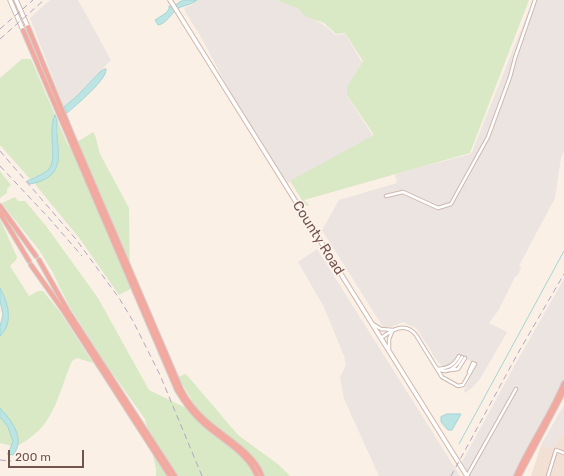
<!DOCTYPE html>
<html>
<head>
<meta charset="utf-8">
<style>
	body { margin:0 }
	#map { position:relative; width:564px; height:476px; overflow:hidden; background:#fbf0e6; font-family:Rubik,sans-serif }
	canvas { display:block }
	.scale { position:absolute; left:8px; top:450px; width:76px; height:18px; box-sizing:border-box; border:2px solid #73544c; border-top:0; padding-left:5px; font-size:12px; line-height:14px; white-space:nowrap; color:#73544c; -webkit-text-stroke:3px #fef4ec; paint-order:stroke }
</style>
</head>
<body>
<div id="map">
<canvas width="564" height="476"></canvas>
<div class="scale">200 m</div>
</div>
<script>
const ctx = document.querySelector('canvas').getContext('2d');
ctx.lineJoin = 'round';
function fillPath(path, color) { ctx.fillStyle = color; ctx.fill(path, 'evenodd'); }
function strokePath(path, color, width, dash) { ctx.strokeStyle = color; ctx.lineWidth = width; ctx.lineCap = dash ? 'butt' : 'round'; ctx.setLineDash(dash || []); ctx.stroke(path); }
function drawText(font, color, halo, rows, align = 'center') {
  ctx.font = font + ' Rubik,sans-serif'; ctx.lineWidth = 3; ctx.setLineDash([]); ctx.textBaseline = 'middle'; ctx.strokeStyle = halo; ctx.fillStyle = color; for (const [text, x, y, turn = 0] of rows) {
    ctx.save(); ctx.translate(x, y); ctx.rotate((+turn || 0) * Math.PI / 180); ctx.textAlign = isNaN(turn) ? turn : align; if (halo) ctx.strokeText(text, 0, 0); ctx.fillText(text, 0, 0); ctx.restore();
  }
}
const residential = new Path2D(`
	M564 433V476H531L541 445 552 448Z`);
const industrial = new Path2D(`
	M50 0H78L111 60 77 96 64 107 30 18Z
	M197 0H276L299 9 301 12 327 27 335 35 345 34 362 62 347 88V96L373 136 286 184 237 105 201 37 186 13 184 8 191 5Z
	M533 0H564V151L561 157 555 198 519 266 521 268 518 275 515 277 498 311 489 323 507 332 480 379 473 387 465 393 464 391 476 364 459 355 456 360 448 365 442 366 437 361 417 329 403 322 391 327H383L322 230 339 200 397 183 395 174 471 154Z
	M317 249 460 476H379L344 399 340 377 346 365 344 356 324 307 298 262Z
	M564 279V379L559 392 527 449 514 476H470L462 462 516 363Z
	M564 405V433L552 448 541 445Z`);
const green = new Path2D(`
	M276 0H529L470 153 304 200 310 206 305 205 290 181 374 135 347 95V87L363 61 345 33 336 34 324 23 307 17 301 12 299 9Z
	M22 59H31L55 115C47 130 58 158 50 169 46 173 36 177 30 179L0 145V78Z
	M57 120 69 147 93 132 95 135 100 154 129 208 130 289 119 295 80 239 34 183 42 180 57 167 59 155Z
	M0 171 11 185 7 189V193L0 198Z
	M15 197 18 201H25L46 226 98 298 149 390 184 407 192 401 178 377 186 374 238 435 279 465 290 476H156V469L145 419 105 363 69 306 52 271 39 250 7 210 2 203Z
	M0 219 17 257 16 260 10 266 29 296 38 291H43L60 312 93 363 77 358 72 361C57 396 55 427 17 446 19 436 7 416 0 408V336C13 323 8 302 0 288Z
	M0 417C7 426 15 435 12 446L0 443Z`);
const water = new Path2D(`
	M183 0H197C189 6 183 5 177 9 171 14 166 24 158 25L155 20 166 13 169 9V6L172 7Z
	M106 69C108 79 75 106 67 113L64 107 77 96 101 71Z
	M55 115 57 120C55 149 71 176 30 184L27 181C34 178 44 174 49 169 58 159 47 130 55 115Z
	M0 288C8 302 14 323 0 336V326L3 315 0 301Z
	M0 408C12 421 26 439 13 455L7 454 9 452 13 441 8 427 0 417Z
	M447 414H461L452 430H448L441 422V417Z`);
const stream = new Path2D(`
	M459 444 564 251`);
const street = new Path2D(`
	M386 196 403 192 438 208 451 204 488 137 510 77 515 58 535 0
	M373 324 381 329 393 330
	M381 338C392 330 405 321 416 335L442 377 458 386 463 385 475 364
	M389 350V339L392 332
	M438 369C449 375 457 366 462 357
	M438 369C449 368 454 365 459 356
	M451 370 458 369 465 358
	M469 372 473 363
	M467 476 516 389
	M548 476 556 450 564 453`);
const secondary = new Path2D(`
	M10 0 23 30
	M16 0 28 27
	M170 0 467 476`);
const highway = new Path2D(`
	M28 27 71 132 181 389C187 401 195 411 205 420 223 437 254 452 262 476
	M23 30 177 390C184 402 192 413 202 422 220 439 248 452 257 476
	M0 206 36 256
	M0 213 29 261
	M39 260 68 311 175 476
	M31 265 63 310 170 476
	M516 476C530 444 551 415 564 383
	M519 476 564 391`);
const rail = new Path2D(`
	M0 29 33 0
	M0 39 44 0
	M0 151 75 238 119 298 133 321 160 375 202 476
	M0 166 48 217 82 256
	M0 460 11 461
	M451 476 518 353 564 274`);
const streetNames = [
	["County Road",318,238,58]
];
fillPath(residential, '#f2e0d5');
fillPath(industrial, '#ebe4e0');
fillPath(green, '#d9e8c5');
fillPath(water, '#bbe4e3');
strokePath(water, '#a2d5d5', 1);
strokePath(stream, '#a2d5d5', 1);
strokePath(street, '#ceb8b0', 4.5);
strokePath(secondary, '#d1b7ad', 5.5);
strokePath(highway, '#d8cfcd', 6);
strokePath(street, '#fff', 2.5);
strokePath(secondary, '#fff', 3.5);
strokePath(highway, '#f2a9a0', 4);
strokePath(rail, '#b1a5c4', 1, [6, 4]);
drawText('14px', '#73544c', '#fef4ec', streetNames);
</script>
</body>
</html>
